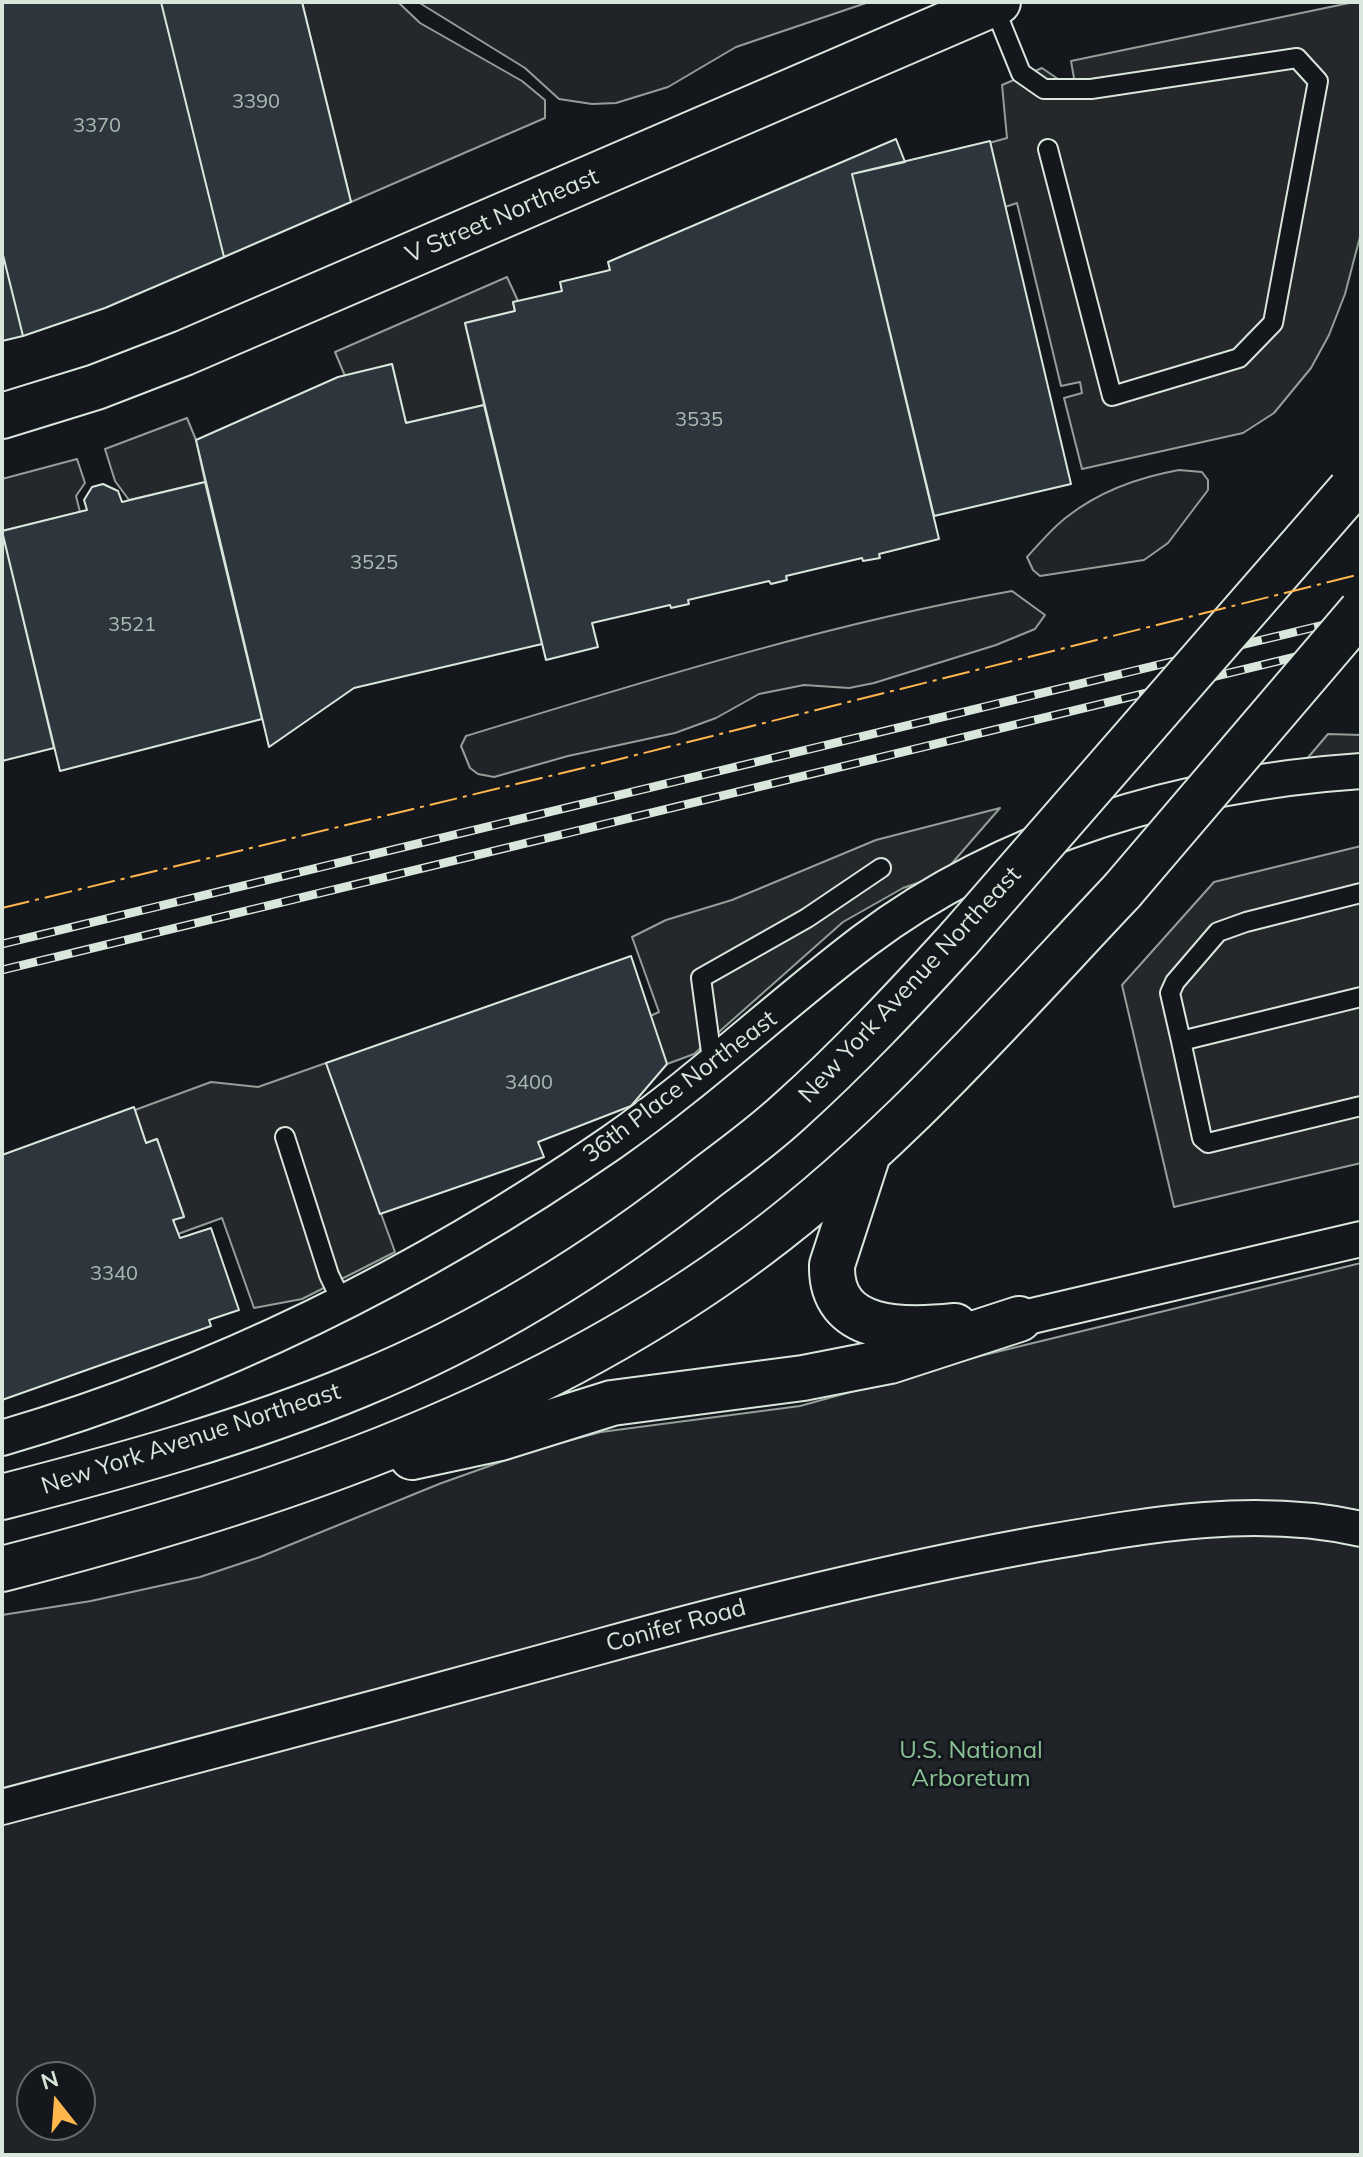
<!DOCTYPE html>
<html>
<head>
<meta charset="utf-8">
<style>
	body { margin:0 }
	#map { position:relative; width:1363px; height:2157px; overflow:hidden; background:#14181c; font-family:Mulish,sans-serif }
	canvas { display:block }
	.frame { position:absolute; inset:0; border:4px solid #d8e6dc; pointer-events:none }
	.north { position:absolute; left:16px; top:2061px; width:80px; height:80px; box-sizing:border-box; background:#14181c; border:2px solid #626a69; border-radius:50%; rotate:343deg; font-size:22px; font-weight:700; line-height:32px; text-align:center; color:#d8e6dc }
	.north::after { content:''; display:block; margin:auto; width:28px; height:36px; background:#ffb74d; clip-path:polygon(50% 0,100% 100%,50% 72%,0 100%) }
</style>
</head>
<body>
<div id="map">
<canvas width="1363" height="2157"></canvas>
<div class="frame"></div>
<div class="north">N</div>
</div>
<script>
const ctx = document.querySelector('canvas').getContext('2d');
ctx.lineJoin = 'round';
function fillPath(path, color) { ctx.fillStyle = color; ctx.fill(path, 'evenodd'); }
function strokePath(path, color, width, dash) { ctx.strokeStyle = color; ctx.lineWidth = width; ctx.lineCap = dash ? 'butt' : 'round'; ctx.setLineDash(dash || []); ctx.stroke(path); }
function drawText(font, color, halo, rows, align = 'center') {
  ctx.font = font + ' Mulish,sans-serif'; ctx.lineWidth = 6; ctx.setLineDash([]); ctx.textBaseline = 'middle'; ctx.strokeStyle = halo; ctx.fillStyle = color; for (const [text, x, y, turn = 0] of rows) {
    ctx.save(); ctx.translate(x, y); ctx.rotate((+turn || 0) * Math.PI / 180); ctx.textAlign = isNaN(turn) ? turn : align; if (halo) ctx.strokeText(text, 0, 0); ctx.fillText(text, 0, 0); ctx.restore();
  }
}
const green = new Path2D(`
	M418 2H869L736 47 668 87 616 103 592 104 559 99 525 68Z
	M1179 470 1202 472 1208 480V490L1168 543 1144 560 1040 576 1033 570 1027 557C1040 543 1053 527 1068 516 1099 492 1140 477 1179 470Z
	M1012 591 1045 615 1035 629 996 645 874 683 849 688 804 685 759 694 716 718 675 733 568 756 494 777 478 774 470 768 461 746 466 736C646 681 826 624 1012 591Z
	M1361 1263V2155H2V1615L91 1601 200 1577 260 1557 439 1484 534 1450 601 1432 800 1406 980 1356ZM32 2077H80V2125H32Z`);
const parking = new Path2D(`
	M302 2H398L420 23 522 81 545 100V118L351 202Z
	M1354 2H1361V233L1345 294 1329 335 1311 368 1274 413 1243 433 1082 469 1064 398 1082 393 1080 382 1061 386 1017 203 1005 207 989 143 1007 138 1002 85 1042 68 1058 79 1075 84 1071 61Z
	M507 277 518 301 513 303 515 311 465 323 484 405 406 423 392 364 345 376 335 352Z
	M187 418 196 440 205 482 129 500 115 481 105 449Z
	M77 459 85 483 76 496 80 512 2 531V479Z
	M1328 734 1361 735V771L1282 788Z
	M1000 808 947 869 949 872 903 888 843 922 694 1054 667 1064 650 1016 659 1012 632 937 666 920 732 900 876 840Z
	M1361 846V1163L1174 1207 1122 985 1214 882Z
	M326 1063 395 1252 302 1299 254 1308 222 1218 178 1234 173 1220 184 1216 157 1139 146 1143 135 1110 211 1082 258 1087Z`);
const building = new Path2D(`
	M2 2H161L224 257 105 308 23 336 2 251Z
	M161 2H302L351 202 224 257Z
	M896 139 905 162 852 174 939 539 879 554 880 558 863 561 862 558 786 576 787 580 771 584 769 581 688 600 689 604 671 608 670 605 592 623 598 647 546 660 465 323 515 311 513 302 562 291 560 282 610 270 608 262Z
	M990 141 1071 484 934 516 852 174Z
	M2 251 23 336 2 341Z
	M392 364 406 423 484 405 542 644 354 688 269 747 196 440 338 377Z
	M205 482 262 719 60 771 2 531 87 510 84 500 92 487 103 484 118 491 122 502Z
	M2 531 54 748 2 761Z
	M631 956 667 1064 631 1106 538 1142 544 1157 380 1214 326 1063Z
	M134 1107 146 1143 157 1139 184 1217 173 1220 180 1238 211 1228 239 1310 209 1320 211 1326 2 1400V1155Z`);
const lane = new Path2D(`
	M993 4 1021 73 1044 89H1091L1297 58 1318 81 1273 323 1239 358 1112 396 1048 149
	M1361 893 1246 922 1218 932 1175 982 1170 993 1181 1041 1361 997
	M1181 1041 1202 1138 1208 1143 1361 1106
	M713 1067 701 978 807 918 881 868
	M285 1137 329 1275 343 1304`);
const street = new Path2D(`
	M1019 1319 1361 1239
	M2 1438C220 1374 424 1272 611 1143 700 1081 778 1006 864 941 1006 834 1185 783 1361 771
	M2 1807C199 1755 395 1703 591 1649 736 1609 880 1573 1027 1546 1137 1527 1250 1504 1361 1529`);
const secondary = new Path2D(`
	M2 416 96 387 184 353 998 2`);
const highway = new Path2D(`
	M868 1154 832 1265C830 1334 905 1331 955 1326
	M412 1457 500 1438 612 1403 803 1378 890 1361 1019 1319
	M2 1497C122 1466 244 1433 359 1385 486 1333 603 1260 710 1175 737 1155 765 1134 790 1111 850 1057 905 998 959 939
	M2 1569C259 1503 517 1418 735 1262 879 1160 1002 1018 1122 891`);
const rail = new Path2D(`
	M2 944 1361 616
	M2 970 1361 641`);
const highwayBridge = new Path2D(`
	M1122 891 1361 611
	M959 939 1350 490`);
const power = new Path2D(`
	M2 908 608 762 1361 574`);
const numberNames = [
	["3390",256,102],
	["3370",97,126],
	["3535",699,420],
	["3525",374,563],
	["3521",132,625],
	["3400",529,1083],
	["3340",114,1274]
];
const streetNames = [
	["V Street Northeast",502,216,-23],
	["New York Avenue Northeast",910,985,-47],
	["36th Place Northeast",680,1087,-37],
	["New York Avenue Northeast",191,1439,-18],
	["Conifer Road",676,1626,-15]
];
const parkNames = [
	["U.S. National",971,1751],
	["Arboretum",971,1779]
];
fillPath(green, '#202428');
strokePath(green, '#939e99', 2);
fillPath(parking, '#24282b');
strokePath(parking, '#939e99', 2);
fillPath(building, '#2c363c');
strokePath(building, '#d8e6dc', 2);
strokePath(lane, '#d8e6dc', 22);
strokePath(street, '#d8e6dc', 38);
strokePath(secondary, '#d8e6dc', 48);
strokePath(highway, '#d8e6dc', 48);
strokePath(lane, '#14181c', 18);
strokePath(street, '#14181c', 34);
strokePath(secondary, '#14181c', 44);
strokePath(highway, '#14181c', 44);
strokePath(rail, '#d8e6dc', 9);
strokePath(rail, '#14181c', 6, [18]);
strokePath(highwayBridge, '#d8e6dc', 48, []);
strokePath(highwayBridge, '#14181c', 44);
strokePath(power, '#ffb74d', 2, [28, 6, 4, 6]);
drawText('20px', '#adbab4', null, numberNames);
drawText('24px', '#d8e6dc', '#14181c', streetNames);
drawText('24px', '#8ac095', '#14181c', parkNames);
</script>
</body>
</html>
